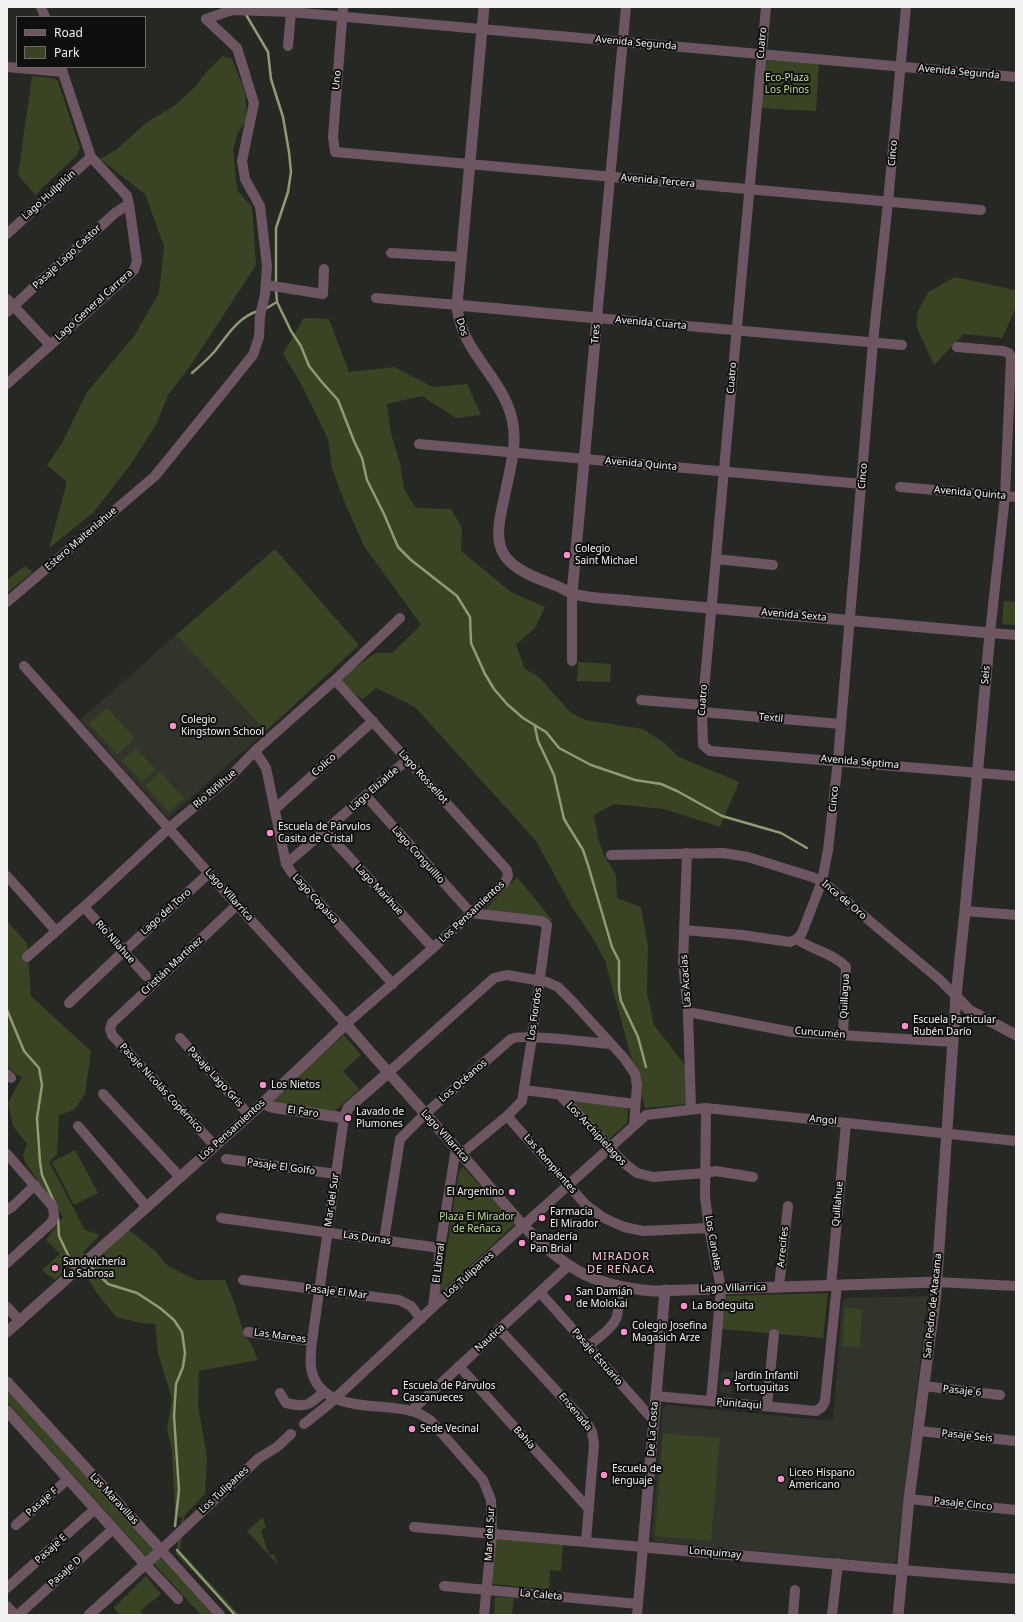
<!DOCTYPE html>
<html>
<head>
<meta charset="utf-8">
<style>
	body { margin:0 }
	#map { position:relative; width:1023px; height:1622px; overflow:hidden; background:#262823; font-family:"Noto Sans",sans-serif }
	canvas { display:block }
	.frame { position:absolute; inset:0; border:8px solid #f2f3f0; pointer-events:none }
	.legend { position:absolute; left:16px; top:16px; width:130px; height:52px; box-sizing:border-box; background:#0f100e; border:1px solid #6a6b68; margin:0; padding:5px 7px; list-style:none; font-size:12px; color:#f2f3f0 }
	.legend li { display:flex; align-items:center; gap:8px; height:20px }
	.legend b { width:20px; border:1px solid #6a6b68 }
</style>
</head>
<body>
<div id="map">
<canvas width="1023" height="1622"></canvas>
<div class="frame"></div>
<ul class="legend">
<li><b style="height:5px;background:#6d5662"></b>Road</li>
<li><b style="height:11px;background:#394424"></b>Park</li>
</ul>
</div>
<script>
const ctx = document.querySelector('canvas').getContext('2d');
ctx.lineJoin = 'round';
function fillPath(path, color) { ctx.fillStyle = color; ctx.fill(path, 'evenodd'); }
function strokePath(path, color, width, dash) { ctx.strokeStyle = color; ctx.lineWidth = width; ctx.lineCap = dash ? 'butt' : 'round'; ctx.setLineDash(dash || []); ctx.stroke(path); }
function drawText(font, color, halo, rows, align = 'center') {
  ctx.font = font + ' "Noto Sans",sans-serif'; ctx.lineWidth = 4; ctx.setLineDash([]); ctx.textBaseline = 'middle'; ctx.strokeStyle = halo; ctx.fillStyle = color; for (const [text, x, y, turn = 0] of rows) {
    ctx.save(); ctx.translate(x, y); ctx.rotate((+turn || 0) * Math.PI / 180); ctx.textAlign = isNaN(turn) ? turn : align; if (halo) ctx.strokeText(text, 0, 0); ctx.fillText(text, 0, 0); ctx.restore();
  }
}
const built = new Path2D(`
	M176 635 266 731 168 818 80 720Z
	M928 1296 896 1561 893 1563 656 1542 651 1538 663 1409 667 1405 833 1421 842 1302 846 1298Z
	M721 1371 734 1372 731 1394 720 1392Z`);
const green = new Path2D(`
	M223 56 232 59 245 92 247 120 238 132 233 149 237 190 252 207 256 265 191 365 168 395 157 423 131 464 93 513 49 548 67 482 47 465 62 443 87 392 134 336 159 293 164 246 145 194 100 159 117 149 147 122 174 106 194 88 209 69Z
	M763 56 819 62 816 111 759 108Z
	M32 76 53 78 58 81 80 148 77 155 35 195 18 175Z
	M955 277 1016 290V308L1002 338 964 334 934 365 916 326 918 311 928 292Z
	M304 318 329 319 349 372 394 367 433 387 467 384 481 415 456 418 422 396 387 404 391 433 400 463 404 489 416 508 451 509 462 528 461 551 511 592 545 607 535 628 516 645 525 669 540 678 571 713 585 720 643 729 663 742 679 757 739 782 720 827 664 809 614 804 594 815 598 838 604 855 616 875 617 898 641 907 648 946 647 993 654 1025 685 1065 687 1104 645 1108 605 961 594 940 572 907 536 841 415 707 376 688 363 699 352 693 342 681 353 669 375 653H392L421 625 364 546 344 501 332 468 328 439 300 382 283 354Z
	M275 549 359 645 266 731 176 635Z
	M25 566 33 572 7 593V580Z
	M1004 601 1016 602V625L1002 624Z
	M578 662 611 664 610 682 577 681Z
	M107 708 135 738 117 754 89 724Z
	M136 748 156 770 142 782 122 761Z
	M160 772 184 798 169 812 145 786Z
	M517 877 553 921 482 913Z
	M7 921 27 943 31 996 91 1051 85 1094 74 1110 59 1115 57 1154 49 1162 85 1230 100 1235 83 1252 92 1262 128 1229 156 1252 168 1266 196 1280H225L234 1302 244 1334 251 1344 258 1360 199 1371 198 1405 207 1458 205 1494 185 1515 180 1551 240 1615H235L176 1554 182 1518 175 1515 172 1450 167 1429 172 1399 158 1353 155 1324 141 1323 116 1317 97 1293 83 1271 88 1267 79 1256 55 1280 42 1270 60 1254 46 1240 63 1217 25 1162 23 1155 27 1144 13 1126 8 1103 22 1077 14 1073 7 1065Z
	M344 1035 361 1055 343 1071 359 1089 334 1112 270 1102Z
	M569 1100 628 1106 627 1123 607 1141Z
	M75 1150 98 1193 74 1205 52 1162Z
	M463 1167 515 1224 440 1293 459 1171Z
	M828 1293 823 1338 722 1329 725 1296Z
	M845 1308 862 1309 860 1347 842 1346Z
	M7 1389 153 1550 146 1556 7 1402Z
	M663 1433 720 1438 711 1541 655 1536Z
	M263 1517 266 1528 261 1530 269 1555 274 1554 277 1564 247 1531Z
	M495 1538 563 1545 561 1571 550 1570 549 1589 491 1584Z
	M160 1557 213 1615H201L153 1563Z
	M146 1576 161 1594 140 1611 144 1615H120L114 1608Z
	M495 1597 514 1598 512 1615H494Z`);
const stream = new Path2D(`
	M245 13 268 52 271 79 283 117 289 152 291 172 288 192 276 228V285
	M276 290 277 302 291 331 301 346 309 366 321 381 338 400 354 441 362 458 367 480 384 514 398 547 411 560 457 596 470 617 471 643 485 674 494 689 507 704 523 718 546 732 559 748 591 765 635 780 661 784 677 791 722 816 781 833 807 848
	M265 309 277 302
	M192 373C200 366 208 359 215 351 227 336 238 317 258 311
	M535 727 538 741 554 775 564 819 583 850 588 865 612 947 619 961V990L621 1001 638 1037 646 1067
	M7 1010 24 1051 39 1068 42 1085 37 1118 40 1162 42 1175 55 1204
	M58 1218 59 1236 71 1261
	M90 1266 108 1284 137 1293 160 1308 174 1320 182 1332 185 1353 183 1367 176 1384 174 1416 179 1490 175 1526
	M177 1550 235 1615`);
const minor = new Path2D(`
	M41 7 45 17
	M343 7 333 137 335 152 981 210
	M626 7 597 318 902 345
	M766 7 702 712 703 745 710 751 1016 776
	M288 46 291 12
	M7 67 63 72
	M7 234 91 157
	M391 253 462 257
	M266 285 323 294 324 269
	M376 298 457 305
	M7 299 50 345
	M7 312 115 213 129 204
	M957 347 1003 351 1009 353 1011 358 1005 496 990 633 1016 635
	M7 384 134 270 137 261 129 204 127 196 91 157 61 67
	M419 444 862 484
	M900 487 1016 497
	M716 559 773 565
	M572 594V661
	M7 602 155 476 253 355 259 337 260 316 265 294 267 266 260 206 245 179 242 161 254 103 237 48 206 19 232 10 291 12 1016 77
	M24 666 237 905 346 1024 433 948 505 882 508 876 507 870 335 680
	M641 700 702 705
	M702 712 841 724
	M255 751 266 768 268 777 286 864 292 873 393 984
	M366 796 471 913 541 921 547 925 532 1037 522 1101 507 1116 461 1154
	M275 809 373 721
	M325 831 433 948
	M687 853 683 962 688 1012 691 1109
	M611 855 723 853 748 857 812 877 822 881 939 979 956 996
	M286 864 407 760
	M7 876 56 931
	M84 907 146 976
	M965 911 1016 915
	M684 930 742 935 790 942 797 939
	M797 939 802 933 822 881 828 850 838 760 873 342 888 202 906 7
	M797 939C812 950 833 953 846 967L843 1035
	M27 957 96 896 169 828 228 779 255 751 335 680 400 618
	M69 1003 124 951 209 873
	M688 1012 792 1032 953 1042
	M180 1038 249 1115
	M388 1073 494 978 507 975 547 982 558 987 573 1002 624 1058 635 1074 637 1085 634 1125
	M7 1074 11 1078
	M524 1090 635 1104
	M103 1094 180 1177
	M560 1095 624 1163 637 1173 653 1177 706 1173 716 1171 753 1177
	M706 1108 705 1197 709 1228 721 1288 711 1401
	M507 1116 586 1205 604 1218 624 1227 643 1231 709 1228
	M344 1118 312 1341C311 1350 310 1359 311 1368 320 1416 382 1401 415 1412 421 1414 426 1417 431 1421L483 1480 491 1500 492 1533 484 1615
	M78 1126 147 1207
	M215 1146 112 1035 110 1029 112 1023 237 905
	M7 1154 53 1207 54 1217 51 1223 7 1263
	M226 1159 336 1174
	M7 1210 13 1206 35 1185
	M221 1218 440 1248
	M384 1240 400 1139 425 1114 511 1039C522 1033 594 1043 611 1044
	M243 1280 399 1300 411 1306 421 1319
	M937 1282 1016 1286
	M831 1285 846 1123
	M779 1287 788 1206
	M540 1293 546 1299 654 1421
	M7 1307 20 1321
	M433 1307 440 1248 456 1148
	M499 1329 588 1425 592 1432 594 1444 586 1541
	M248 1332 312 1341
	M589 1346C597 1338 611 1330 616 1319 620 1310 618 1296 618 1286
	M459 1366 589 1509
	M924 1386 1000 1395
	M280 1393 286 1403C308 1408 308 1405 324 1392
	M656 1396 816 1411 822 1407 825 1401 837 1285
	M767 1406 774 1334
	M411 1411 569 1265
	M304 1424 328 1405 433 1307 646 1115 706 1108 1016 1141
	M919 1431 1016 1441
	M909 1499 1016 1510
	M16 1525 68 1479
	M414 1527 643 1547 637 1615
	M145 1564 178 1599
	M902 1570 1016 1579
	M444 1586 638 1604
	M7 1588 95 1509
	M7 1606 15 1615
	M18 1615 113 1529
	M220 1615 161 1550 259 1458 277 1447 291 1434
	M793 1615 795 1590
	M832 1615 838 1563`);
const tertiary = new Path2D(`
	M484 7 457 305C460 351 502 376 512 419 518 443 510 469 505 494 502 509 496 529 500 545 506 569 537 578 557 586 562 588 568 592 573 594 592 599 612 599 631 601L990 633 965 911 956 996 936 1293 909 1499 898 1615
	M457 305 597 318 572 594
	M956 996 969 1010 1016 1035
	M263 1103 271 1107 344 1118 348 1108 388 1073
	M665 1290 643 1547 902 1570
	M7 1332 263 1103 346 1024C386 1071 428 1116 469 1163 501 1199 535 1246 578 1271 601 1284 627 1289 654 1291L937 1282
	M7 1382 161 1550 89 1615
	M7 1411 145 1564`);
const markers = [
	[567,555,4,"#f890cc"],
	[173,726,4,"#f890cc"],
	[270,833,4,"#f890cc"],
	[905,1026,4,"#f890cc"],
	[263,1085,4,"#f890cc"],
	[348,1118,4,"#f890cc"],
	[512,1192,4,"#f890cc"],
	[542,1218,4,"#f890cc"],
	[522,1243,4,"#f890cc"],
	[55,1268,4,"#f890cc"],
	[568,1298,4,"#f890cc"],
	[684,1306,4,"#f890cc"],
	[624,1332,4,"#f890cc"],
	[727,1382,4,"#f890cc"],
	[395,1392,4,"#f890cc"],
	[412,1429,4,"#f890cc"],
	[604,1475,4,"#f890cc"],
	[781,1479,4,"#f890cc"]
];
const streetNames = [
	["Avenida Segunda",636,43,5],
	["Cuatro",762,43,-85],
	["Avenida Segunda",959,72,5],
	["Uno",337,80,-85],
	["Cinco",893,153,-85],
	["Avenida Tercera",658,181,5],
	["Lago Huilpilún",49,195,-42],
	["Pasaje Lago Castor",67,257,-43],
	["Lago General Carrera",94,305,-42],
	["Avenida Cuarta",651,323,5],
	["Dos",462,327,72],
	["Tres",596,334,-85],
	["Cuatro",732,378,-85],
	["Avenida Quinta",641,464,5],
	["Cinco",863,476,-85],
	["Avenida Quinta",970,493,5],
	["Estero Maitenlahue",81,539,-41],
	["Avenida Sexta",794,615,5],
	["Seis",986,675,-85],
	["Cuatro",703,700,-86],
	["Textil",771,718,5],
	["Avenida Séptima",860,762,5],
	["Colico",324,765,-42],
	["Lago Rossellot",423,777,48],
	["Río Riñihue",215,789,-41],
	["Lago Elizalde",374,789,-41],
	["Cinco",834,799,-84],
	["Lago Conguillío",418,855,48],
	["Lago Marihue",379,890,47],
	["Lago Villarrica",229,895,48],
	["Lago Copaisa",315,899,48],
	["Inca de Oro",844,900,40],
	["Lago del Toro",166,912,-42],
	["Los Pensamientos",472,912,-43],
	["Río Nilahue",115,942,48],
	["Cristián Martínez",172,966,-43],
	["Las Acacias",686,981,-94],
	["Quillagua",845,996,-87],
	["Los Fiordos",535,1014,-82],
	["Cuncumén",820,1033,5],
	["Pasaje Lago Gris",215,1077,48],
	["Los Océanos",463,1081,-41],
	["Pasaje Nicolás Copérnico",161,1088,47],
	["El Faro",303,1112,8],
	["Angol",823,1120,6],
	["Los Pensamientos",232,1130,-42],
	["Los Archipielagos",596,1134,47],
	["Lago Villarrica",445,1136,48],
	["Las Rompientes",550,1164,49],
	["Pasaje El Golfo",281,1167,8],
	["Mar del Sur",332,1200,-82],
	["Quillahue",838,1204,-85],
	["Las Dunas",367,1238,8],
	["Los Canales",713,1243,80],
	["Arrecifes",783,1247,-84],
	["El Litoral",439,1263,-83],
	["Los Tulipanes",469,1275,-42],
	["Lago Villarrica",733,1288,-1],
	["Pasaje El Mar",336,1292,7],
	["San Pedro de Atacama",933,1306,-84],
	["Las Mareas",280,1336,8],
	["Nautica",490,1338,-42],
	["Pasaje Estuario",597,1357,49],
	["Pasaje 6",962,1391,6],
	["Punitaqui",739,1404,5],
	["Ensenada",575,1412,50],
	["De La Costa",653,1429,-86],
	["Pasaje Seis",967,1436,6],
	["Bahía",524,1438,48],
	["Los Tulipanes",224,1490,-43],
	["Las Maravillas",114,1499,47],
	["Pasaje F",42,1502,-41],
	["Pasaje Cinco",963,1504,6],
	["Mar del Sur",490,1534,-87],
	["Pasaje E",51,1549,-42],
	["Lonquimay",715,1553,5],
	["Pasaje D",65,1572,-42],
	["La Caleta",541,1595,5]
];
const parkNames = [
	["Eco-Plaza",787,78],
	["Los Pinos",787,90],
	["Plaza El Mirador",477,1217],
	["de Reñaca",477,1229]
];
const poiNames = [
	["Colegio",575,549],
	["Saint Michael",575,561],
	["Colegio",181,720],
	["Kingstown School",181,732],
	["Escuela de Párvulos",278,827],
	["Casita de Cristal",278,839],
	["Escuela Particular",913,1020],
	["Rubén Darío",913,1032],
	["Los Nietos",271,1085],
	["Lavado de",356,1112],
	["Plumones",356,1124],
	["El Argentino",504,1192,"right"],
	["Farmacia",550,1212],
	["El Mirador",550,1224],
	["Panadería",530,1237],
	["Pan Brial",530,1249],
	["Sandwichería",63,1262],
	["La Sabrosa",63,1274],
	["San Damián",576,1292],
	["de Molokai",576,1304],
	["La Bodeguita",692,1306],
	["Colegio Josefina",632,1326],
	["Magasich Arze",632,1338],
	["Jardín Infantil",735,1376],
	["Tortuguitas",735,1388],
	["Escuela de Párvulos",403,1386],
	["Cascanueces",403,1398],
	["Sede Vecinal",420,1429],
	["Escuela de",612,1469],
	["lenguaje",612,1481],
	["Liceo Hispano",789,1473],
	["Americano",789,1485]
];
const neighbourhoodNames = [
	["MIRADOR",621,1257],
	["DE REÑACA",621,1270]
];
fillPath(built, '#30342a');
fillPath(green, '#394424');
strokePath(stream, '#8f9b75', 2.5);
strokePath(minor, '#6d5662', 10);
strokePath(tertiary, '#6d5662', 11);
for (const [x, y, r, color] of markers) { const dot = new Path2D(); dot.arc(x, y, r, 0, 2 * Math.PI); ctx.fillStyle = color; ctx.fill(dot); strokePath(dot, '#0f100e', 1.5); }
drawText('10px', '#f2f3f0', '#0f100e', streetNames);
drawText('10px', '#c3df8e', '#0f100e', parkNames);
drawText('10px', '#f2f3f0', '#0f100e', poiNames, 'left');
ctx.letterSpacing = '1px';
drawText('11px', '#fcc0e0', '#0f100e', neighbourhoodNames);
ctx.letterSpacing = '0px';
</script>
</body>
</html>
